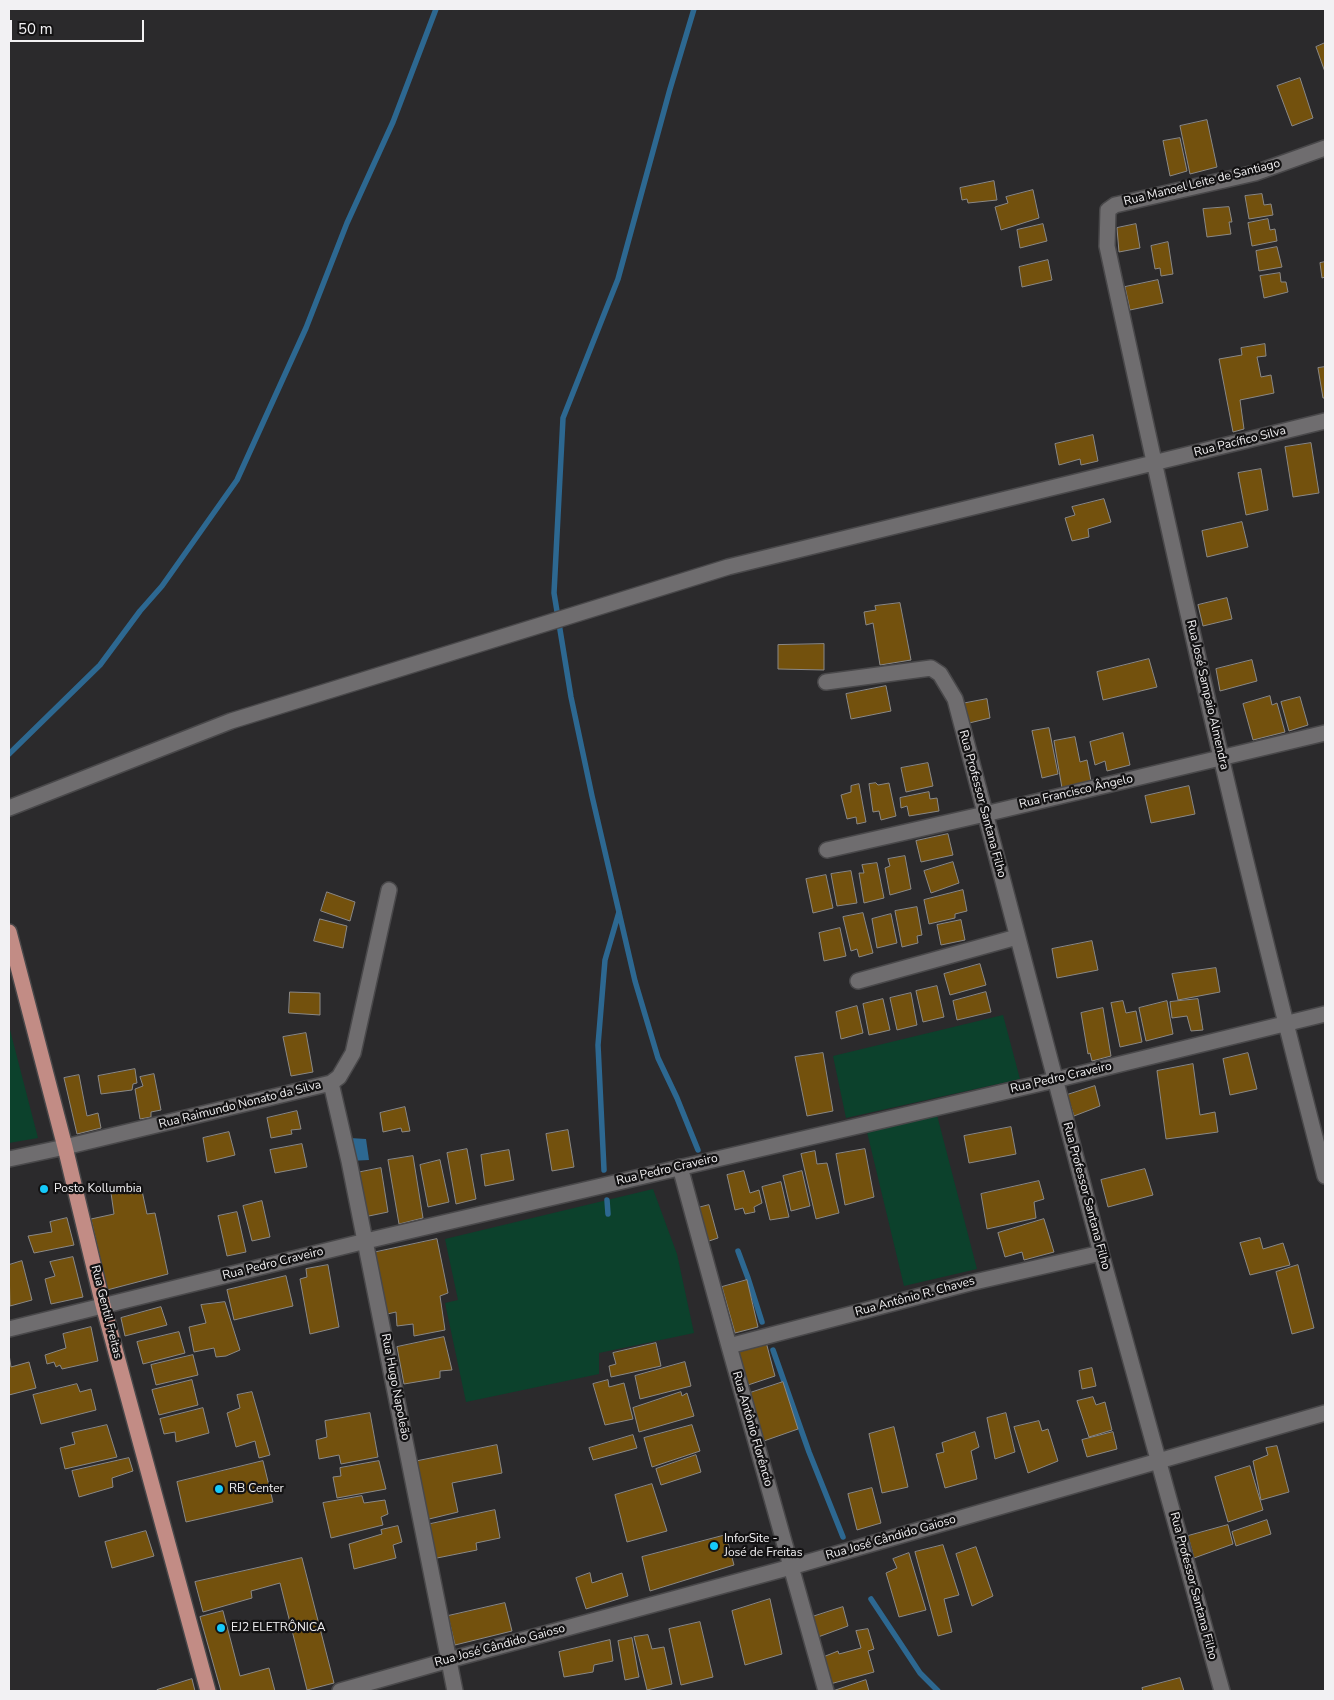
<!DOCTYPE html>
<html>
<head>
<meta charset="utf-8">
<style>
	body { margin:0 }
	#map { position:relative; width:1334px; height:1700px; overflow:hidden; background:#2b2a2c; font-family:"Nunito Sans",sans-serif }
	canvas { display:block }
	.frame { position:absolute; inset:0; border:10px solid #f2f1f3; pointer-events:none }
	.scale { position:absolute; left:10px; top:20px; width:134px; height:22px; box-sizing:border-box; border:2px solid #f2f1f3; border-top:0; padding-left:6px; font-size:15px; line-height:18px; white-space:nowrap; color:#f2f1f3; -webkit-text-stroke:4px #131213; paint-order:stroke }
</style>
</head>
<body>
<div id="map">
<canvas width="1334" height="1700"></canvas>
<div class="frame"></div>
<div class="scale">50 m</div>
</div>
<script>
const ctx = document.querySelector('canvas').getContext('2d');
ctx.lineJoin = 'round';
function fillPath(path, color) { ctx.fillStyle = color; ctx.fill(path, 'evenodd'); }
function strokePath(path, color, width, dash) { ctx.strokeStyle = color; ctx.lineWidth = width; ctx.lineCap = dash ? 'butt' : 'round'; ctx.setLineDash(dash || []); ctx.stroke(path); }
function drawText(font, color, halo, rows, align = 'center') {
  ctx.font = font + ' "Nunito Sans",sans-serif'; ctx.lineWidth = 4.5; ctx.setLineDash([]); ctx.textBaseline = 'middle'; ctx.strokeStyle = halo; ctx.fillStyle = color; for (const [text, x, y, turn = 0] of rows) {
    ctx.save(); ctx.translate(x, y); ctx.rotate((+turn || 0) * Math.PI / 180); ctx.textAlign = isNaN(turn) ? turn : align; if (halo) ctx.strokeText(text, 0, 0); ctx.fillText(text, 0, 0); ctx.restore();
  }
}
const green = new Path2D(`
	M1003 1015 1020 1079 846 1118 833 1056Z
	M9 1026 38 1138 9 1143Z
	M937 1115 977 1269 904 1286 867 1132Z
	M653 1189 677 1254 694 1333 599 1353V1374L466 1402 445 1303 458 1300 445 1239Z`);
const water = new Path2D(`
	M350 1138 366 1139 369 1160 349 1161Z`);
const stream = new Path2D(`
	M694 9 670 89 618 279 563 418 554 593 571 697 592 796 635 981 658 1058 677 1098 698 1150
	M9 754 100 665 140 611 162 586 237 480 306 328 347 223 393 122 436 9
	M604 1170 598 1045 605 960 619 912
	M607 1200 608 1214
	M738 1251 748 1278 762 1322
	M773 1350 809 1452 843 1537
	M871 1599 920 1673 938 1691`);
const building = new Path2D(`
	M1325 43V72L1316 47Z
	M1300 78 1313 118 1292 126 1277 86Z
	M1207 120 1217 167 1190 174 1180 126Z
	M1180 138 1187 171 1170 176 1163 141Z
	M994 181 997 200 968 203 967 199 962 200 960 188Z
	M1033 190 1039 218 1001 230 995 207 1008 203 1006 197Z
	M1262 194 1264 205 1271 204 1273 215 1249 219 1245 196Z
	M1229 207 1232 222H1229L1231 234 1207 237 1203 209Z
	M1268 219 1270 230 1275 229 1277 241 1252 246 1248 223Z
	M1043 224 1047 241 1020 248 1017 230Z
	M1136 224 1140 248 1119 252 1117 228Z
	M1168 242 1173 274 1161 276 1160 268 1155 269 1151 246Z
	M1277 247 1282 267 1259 271 1256 251Z
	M1048 260 1052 280 1022 287 1019 267Z
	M1325 262V277L1322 278 1320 263Z
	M1280 273 1281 282H1286L1288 292 1264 298 1260 276Z
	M1158 280 1163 303 1130 310 1125 287Z
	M1265 344 1266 356 1257 357 1261 377 1271 375 1274 393 1240 400 1244 429 1233 432 1219 359 1242 355 1241 348Z
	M1325 367V398H1323L1318 368Z
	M1093 435 1098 461 1081 465 1080 459 1059 465 1055 444Z
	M1311 443 1319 493 1293 497 1285 447Z
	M1261 469 1268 510 1246 515 1238 473Z
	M1104 499 1111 522 1088 529 1089 537 1072 541 1065 518 1075 515 1072 507Z
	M1242 522 1248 547 1207 557 1202 531Z
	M1227 598 1232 619 1203 626 1198 605Z
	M900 603 911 660 880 665 873 623 866 625 864 612 876 610 875 606Z
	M824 644V670L778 669V645Z
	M1149 659 1157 687 1103 700 1097 672Z
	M1252 660 1257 681 1220 691 1216 669Z
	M886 686 891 711 851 719 846 694Z
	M1270 696 1272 705 1277 703 1285 732 1253 740 1243 704Z
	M1300 697 1308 725 1289 731 1281 702Z
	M987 699 990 718 965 724 961 704Z
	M1049 728 1058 774 1042 778 1032 731Z
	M1123 733 1130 765 1107 771 1105 761 1095 765 1090 742Z
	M1075 737 1080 762 1087 760 1091 781 1062 788 1054 741Z
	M928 763 933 786 906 792 901 768Z
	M876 783 878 785 889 783 896 816 881 820 879 811 873 812 869 784Z
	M859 784 866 822 857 824 856 817 847 819 841 795 851 792V786Z
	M1189 786 1195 814 1151 823 1145 796Z
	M929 792 930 799 937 798 939 811 909 816 907 806 901 808 900 798Z
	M948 834 953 855 921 862 916 841Z
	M905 856 911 889 890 895 885 868 890 866 888 859Z
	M953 862 959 883 931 893 924 871Z
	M877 863 884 898 864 903 859 873H864L862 865Z
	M851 871 857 903 837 906 831 874Z
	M826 875 833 908 813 913 806 879Z
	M963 890 967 911 955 914V918L929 924 924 900Z
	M327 892 355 902 350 921 321 911Z
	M917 907 922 935 917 936 918 943 902 947 895 911Z
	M863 913 873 953 859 957 857 949 851 951 843 917Z
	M891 914 897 943 877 948 872 919Z
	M320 919 347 926 343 948 314 941Z
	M961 920 965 940 941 945 937 925Z
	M840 928 846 956 824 961 819 933Z
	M1092 941 1098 970 1057 978 1052 949Z
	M980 964 986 985 950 995 944 974Z
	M1216 968 1220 992 1178 1000 1172 974Z
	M937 986 944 1017 923 1022 916 991Z
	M290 992 320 993V1015L289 1013Z
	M986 992 991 1012 957 1020 953 1001Z
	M911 993 917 1025 897 1030 890 998Z
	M883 999 890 1030 869 1035 863 1004Z
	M1198 999 1203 1030 1191 1031 1187 1016 1172 1018 1170 1002Z
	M1123 1001 1126 1013 1136 1011 1142 1042 1120 1047 1111 1003Z
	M1167 1001 1173 1034 1146 1041 1139 1008Z
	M857 1006 863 1033 841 1039 836 1012Z
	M1103 1008 1111 1056 1092 1061 1090 1053 1088 1054 1081 1013Z
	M306 1033 313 1072 291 1076 283 1037Z
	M823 1053 833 1111 807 1116 795 1057Z
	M1248 1053 1257 1089 1230 1095 1223 1059Z
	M1193 1064 1200 1115 1215 1112 1218 1132 1166 1139 1157 1071Z
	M135 1069 137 1083 133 1084 132 1090 101 1094 98 1076Z
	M154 1074 161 1110 151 1112V1117L140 1119 135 1089 143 1086 140 1077Z
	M79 1075 87 1116 98 1113 101 1128 77 1134 64 1078Z
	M1095 1086 1100 1106 1074 1116 1067 1095Z
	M405 1107 410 1131 402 1132 401 1128 383 1132 380 1113Z
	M297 1111 301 1129 291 1130 292 1134 271 1138 267 1118Z
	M1011 1127 1016 1154 969 1163 964 1136Z
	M568 1130 574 1167 552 1171 546 1134Z
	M229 1132 235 1155 207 1162 203 1138Z
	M302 1144 307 1167 275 1173 270 1150Z
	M467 1149 476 1199 456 1204 447 1153Z
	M865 1149 874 1197 845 1205 836 1154Z
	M509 1150 514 1180 485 1186 481 1155Z
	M815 1151 817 1164 827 1163 839 1213 816 1219 801 1154Z
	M413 1156 423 1218 399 1224 388 1160Z
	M440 1160 449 1202 428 1207 420 1165Z
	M381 1168 388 1212 364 1217 356 1173Z
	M1145 1169 1153 1195 1108 1207 1101 1180Z
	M744 1171 750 1193 759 1190 762 1203 754 1207 755 1212 745 1214 743 1208 735 1210 727 1175Z
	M802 1171 810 1206 791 1211 783 1176Z
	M1039 1181 1044 1199 1034 1202 1036 1218 987 1229 981 1194Z
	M781 1182 789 1217 770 1220 762 1187Z
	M141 1186 147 1214 155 1213 168 1274 107 1290 91 1219 114 1214 111 1193Z
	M262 1201 270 1237 252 1241 243 1206Z
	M709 1205 718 1238 703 1243 694 1209Z
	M237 1212 246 1252 227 1256 218 1216Z
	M67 1218 74 1245 34 1253 28 1236 52 1232 50 1222Z
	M1044 1219 1054 1252 1024 1260 1022 1252 1005 1257 998 1233Z
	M1260 1238 1263 1249 1283 1243 1290 1265 1250 1275 1240 1243Z
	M437 1239 448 1293 440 1296 445 1330 414 1336 413 1324 397 1326 396 1312 383 1315 372 1253Z
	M73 1257 83 1297 51 1304 45 1279 55 1276 50 1262Z
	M22 1261 32 1300 10 1306 9 1265Z
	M328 1265 339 1327 310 1334 300 1279 307 1277 306 1269Z
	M1298 1265 1314 1328 1292 1334 1276 1272Z
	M286 1276 293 1306 234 1320 227 1290Z
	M747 1280 758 1327 735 1333 722 1287Z
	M225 1302 240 1350 226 1356 216 1357 214 1348 194 1352 189 1327 206 1323 201 1305Z
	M161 1307 167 1325 125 1336 121 1318Z
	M91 1327 98 1361 62 1369 60 1365 56 1367 54 1362 47 1364 45 1355 66 1348 63 1334Z
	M179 1332 185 1353 143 1364 137 1342Z
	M444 1337 452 1370 440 1371V1378L404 1384 397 1347Z
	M766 1342 775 1376 745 1386 735 1350Z
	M656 1343 661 1366 611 1377 609 1366 616 1364 613 1353Z
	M9 1354 11 1367 29 1362 36 1388 9 1395Z
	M193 1355 198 1375 156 1385 151 1365Z
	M685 1362 691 1386 640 1399 635 1376Z
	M1092 1368 1096 1386 1082 1389 1079 1371Z
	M192 1380 198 1405 159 1415 152 1390Z
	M608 1380 609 1387 624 1383 633 1419 605 1425 593 1384Z
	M783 1382 798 1429 761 1442 747 1394Z
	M77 1384 80 1392 91 1389 96 1410 41 1424 33 1395Z
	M252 1392 270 1455 259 1458 255 1441 236 1447 227 1413 240 1408 237 1395Z
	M681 1392 682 1396 687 1393 694 1416 639 1432 633 1408Z
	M1093 1397 1096 1405 1105 1402 1112 1430 1089 1437 1077 1401Z
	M203 1408 209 1433 176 1442 175 1432 164 1434 160 1419Z
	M370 1413 378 1457 341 1464 339 1455 319 1459 316 1440 327 1437 325 1421Z
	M1006 1413 1015 1452 995 1459 987 1418Z
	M1039 1421 1042 1431 1048 1429 1058 1461 1028 1473 1014 1427Z
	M107 1425 117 1457 65 1469 60 1448 75 1444 72 1433Z
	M692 1425 700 1451 652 1467 644 1438Z
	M894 1427 908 1487 882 1493 869 1434Z
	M975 1432 979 1447 971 1451 977 1479 945 1488 936 1454 944 1452 942 1443Z
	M1113 1432 1117 1449 1087 1457 1082 1440Z
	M633 1435 637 1448 593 1460 589 1448Z
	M497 1445 502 1473 452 1483 458 1512 425 1520 413 1462Z
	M1277 1446 1289 1492 1261 1500 1253 1461 1268 1455 1266 1448Z
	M696 1455 701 1472 661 1485 656 1469Z
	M129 1458 133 1471 112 1478 113 1487 79 1497 72 1471Z
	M263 1461 273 1502 186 1522 177 1482Z
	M379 1461 386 1489 337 1498 333 1477 341 1476 340 1468Z
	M1250 1466 1263 1510 1228 1522 1215 1477Z
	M652 1484 667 1531 627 1542 615 1495Z
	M872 1488 881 1523 857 1530 848 1494Z
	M362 1496 364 1503 385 1500 388 1514 381 1517 383 1525 331 1538 323 1503Z
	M495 1510 500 1538 476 1543 477 1550 432 1559 426 1525Z
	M1267 1520 1271 1534 1236 1546 1232 1532Z
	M1228 1525 1233 1544 1194 1558 1188 1536Z
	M398 1526 402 1542 393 1545 396 1558 354 1569 349 1544 382 1534 381 1530Z
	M146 1531 154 1556 112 1568 105 1542Z
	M726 1535 734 1565 650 1591 642 1557Z
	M943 1545 959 1595 944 1599 952 1632 938 1636 915 1552Z
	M976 1547 993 1596 972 1606 956 1554Z
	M909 1553 926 1610 899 1617 886 1573 897 1568 893 1559Z
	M302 1558 334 1683 307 1690 280 1583 251 1591 252 1598 203 1612 195 1582Z
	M590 1573 592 1583 622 1573 628 1596 586 1609 576 1578Z
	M770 1599 782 1654 745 1665 732 1611Z
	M505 1603 512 1631 455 1645 448 1616Z
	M843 1607 848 1626 818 1637 812 1617Z
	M223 1611 240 1676 269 1668 275 1691H221L200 1617Z
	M700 1622 713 1677 681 1685 669 1629Z
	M868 1629 874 1649 868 1651 874 1672 830 1684 823 1657 838 1651 839 1654 861 1648 856 1631Z
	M648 1635 652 1649 664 1647 672 1684 647 1690 634 1637Z
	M632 1638 639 1677 625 1680 618 1641Z
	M610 1640 613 1661 594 1665 593 1672 564 1677 559 1652Z
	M1180 1678 1184 1691H1143L1142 1688Z
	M192 1679 195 1691H157V1690Z
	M866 1680 869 1691H833Z`);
const minor = new Path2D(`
	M1325 148 1255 173 1115 205 1108 210 1107 246C1144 417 1181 587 1221 757 1254 897 1289 1037 1325 1176
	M826 682 931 668 940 674 955 699 1101 1253 1222 1691
	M9 808 231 721 728 567 1325 421
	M827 850 985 814 1325 733
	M858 981 1017 937
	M331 1083 349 1161 455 1691
	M9 1159 65 1147 331 1083 339 1077 353 1053 389 890
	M680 1167 729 1346 826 1691
	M9 1329 366 1241 1055 1080 1325 1014
	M729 1346 970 1283 1101 1253
	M340 1691 449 1660 791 1567 1325 1413`);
const major = new Path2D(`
	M9 932 65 1147 103 1305 208 1691`);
const markers = [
	[44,1189,5,"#15cafb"],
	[219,1489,5,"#15cafb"],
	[714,1546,5,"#15cafb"],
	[221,1628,5,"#15cafb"]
];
const streetNames = [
	["Rua Manoel Leite de Santiago",1202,183,-14],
	["Rua Pacífico Silva",1240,442,-14],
	["Rua José Sampaio Almendra",1207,695,77],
	["Rua Francisco Ângelo",1076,792,-13],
	["Rua Professor Santana Filho",982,804,75],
	["Rua Pedro Craveiro",1061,1078,-13],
	["Rua Raimundo Nonato da Silva",240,1105,-14],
	["Rua Pedro Craveiro",667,1170,-13],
	["Rua Professor Santana Filho",1086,1196,75],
	["Rua Pedro Craveiro",273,1264,-14],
	["Rua Antônio R. Chaves",915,1297,-15],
	["Rua Gentil Freitas",106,1312,76],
	["Rua Hugo Napoleão",395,1387,79],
	["Rua Antônio Florêncio",752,1429,74],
	["Rua José Cândido Gaioso",891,1538,-16],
	["Rua Professor Santana Filho",1193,1586,75],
	["Rua José Cândido Gaioso",500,1646,-15]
];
const poiNames = [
	["Posto Kollumbia",54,1189],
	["RB Center",229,1489],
	["InforSite -",724,1539],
	["José de Freitas",724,1553],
	["EJ2 ELETRÔNICA",231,1628]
];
fillPath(green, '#0c412c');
fillPath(water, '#2d6891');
strokePath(stream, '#2d6891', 5.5);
fillPath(building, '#73510d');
strokePath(building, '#8a8886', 1);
strokePath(minor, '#49484a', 18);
strokePath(major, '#49484a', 18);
strokePath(minor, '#6f6d6f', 15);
strokePath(major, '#c28c85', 15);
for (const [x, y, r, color] of markers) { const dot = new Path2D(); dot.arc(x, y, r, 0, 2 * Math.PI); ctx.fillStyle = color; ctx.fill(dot); strokePath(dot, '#131213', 2); }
drawText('12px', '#f2f1f3', '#131213', streetNames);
drawText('12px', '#f2f1f3', '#131213', poiNames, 'left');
</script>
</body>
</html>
